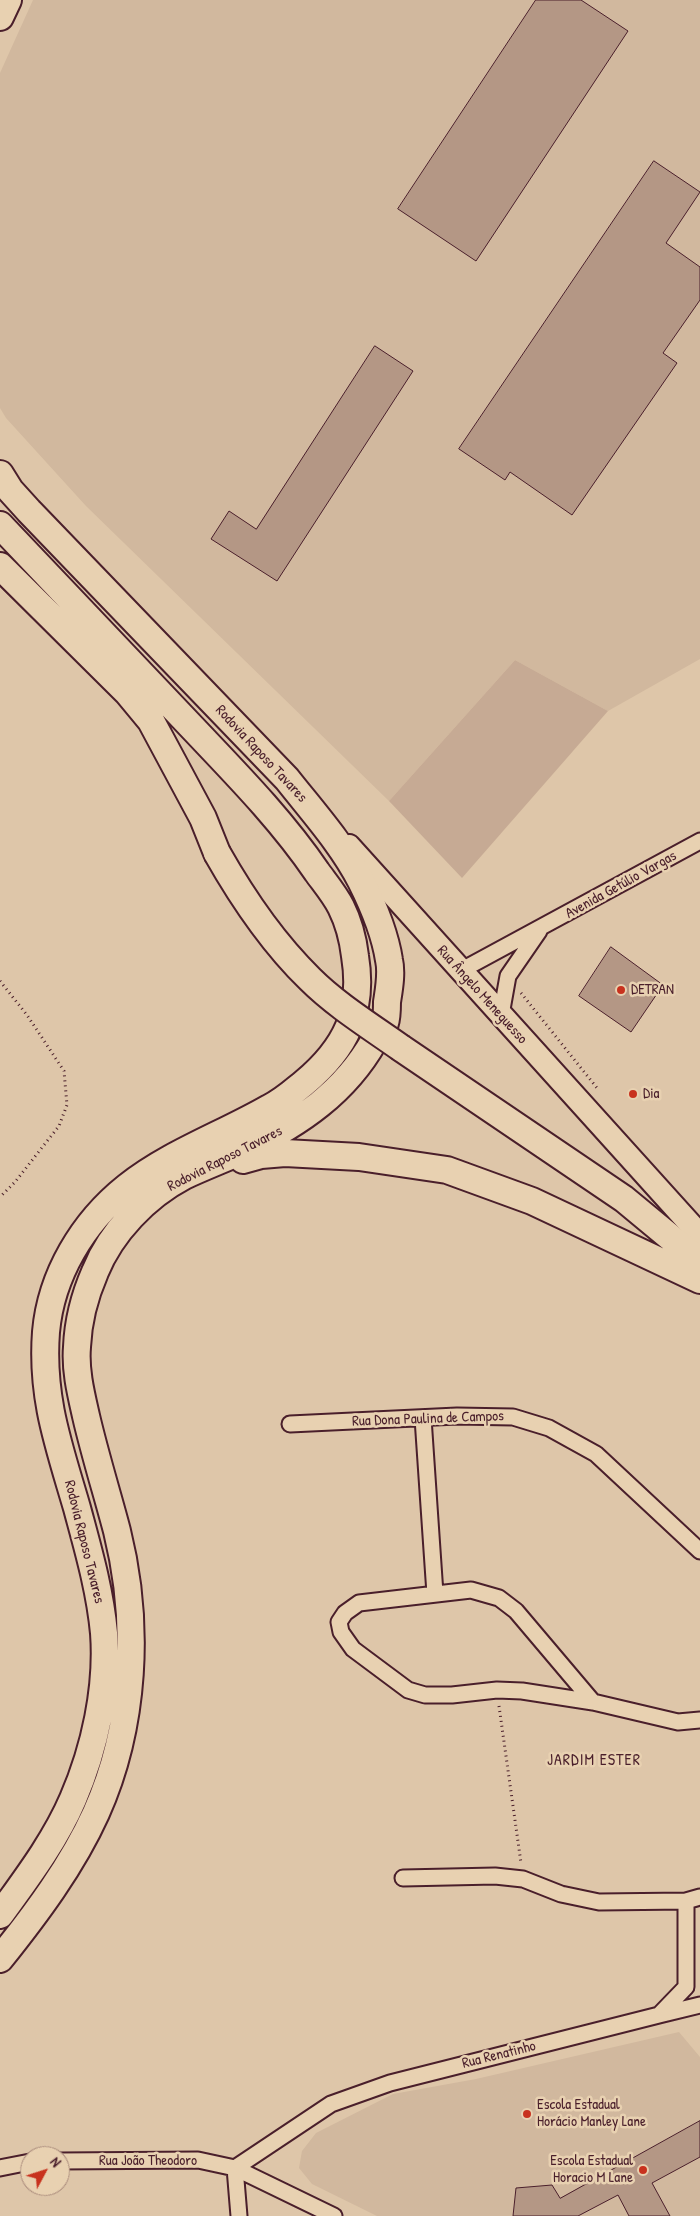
<!DOCTYPE html>
<html>
<head>
<meta charset="utf-8">
<style>
	body { margin:0 }
	#map { position:relative; width:700px; height:2216px; overflow:hidden; background:#dec6a9; font-family:"Patrick Hand",sans-serif }
	canvas { display:block }
	.north { position:absolute; left:20px; top:2146px; width:50px; height:50px; box-sizing:border-box; background:#e8d1b1; border:1px solid #a98a7b; border-radius:50%; rotate:50deg; font-size:14px; font-weight:700; line-height:20px; text-align:center; color:#4a1f2b }
	.north::after { content:''; display:block; margin:auto; width:18px; height:22px; background:#c8321e; clip-path:polygon(50% 0,100% 100%,50% 72%,0 100%) }
</style>
</head>
<body>
<div id="map">
<canvas width="700" height="2216"></canvas>
<div class="north">N</div>
</div>
<script>
const ctx = document.querySelector('canvas').getContext('2d');
ctx.lineJoin = 'round';
function fillPath(path, color) { ctx.fillStyle = color; ctx.fill(path, 'evenodd'); }
function strokePath(path, color, width, dash) { ctx.strokeStyle = color; ctx.lineWidth = width; ctx.lineCap = dash ? 'butt' : 'round'; ctx.setLineDash(dash || []); ctx.stroke(path); }
function drawText(font, color, halo, rows, align = 'center') {
  ctx.font = font + ' "Patrick Hand",sans-serif'; ctx.lineWidth = 5; ctx.setLineDash([]); ctx.textBaseline = 'middle'; ctx.strokeStyle = halo; ctx.fillStyle = color; for (const [text, x, y, turn = 0] of rows) {
    ctx.save(); ctx.translate(x, y); ctx.rotate((+turn || 0) * Math.PI / 180); ctx.textAlign = isNaN(turn) ? turn : align; if (halo) ctx.strokeText(text, 0, 0); ctx.fillText(text, 0, 0); ctx.restore();
  }
}
const built = new Path2D(`
	M33 0H700V659L608 711 515 660 389 801 86 506 6 418 0 408V73Z
	M679 2032 700 2057V2216H377L312 2184 299 2168 302 2151 316 2133 393 2094 476 2079Z`);
const green = new Path2D(`
	M515 660 608 711 462 878 389 801Z`);
const building = new Path2D(`
	M536 0H581L628 31 476 261 398 209Z
	M654 161 700 192 666 243 700 267V300L663 353 677 363 572 515 510 472 505 480 459 449Z
	M375 346 413 371 277 581 211 539 229 511 256 529Z
	M611 947 663 985 631 1032 579 996Z
	M700 2121V2157L652 2183 670 2216H629L618 2195 578 2216H513L516 2188 552 2185 560 2198Z`);
const path = new Path2D(`
	M0 981 27 1015 64 1071 67 1105 59 1126 15 1182 0 1197
	M521 993 597 1088
	M499 1706 521 1863`);
const street = new Path2D(`
	M460 971 700 841
	M501 1015 508 976 539 931
	M423 1418 435 1594
	M290 1424 457 1416 513 1417 549 1428 596 1454 700 1551
	M593 1702 516 1611 499 1598 471 1590 359 1603 345 1613 339 1622 341 1632 353 1649 408 1690 425 1695H452L497 1690 522 1691 593 1702 678 1722 700 1720
	M403 1878 495 1876 523 1879 561 1894 599 1902 686 1901 700 1897
	M659 2015 700 2005
	M60 2161 198 2160 235 2168 334 2216
	M0 2168 30 2162
	M235 2168 331 2104 390 2083 659 2015 686 1987V1901
	M235 2168 239 2216`);
const primary = new Path2D(`
	M349 846 700 1235`);
const highway = new Path2D(`
	M0 17 8 0
	M0 474 10 490 29 511 287 779C313 812 342 844 361 881 373 905 385 934 389 960 392 973 389 989 387 1002 387 1009 387 1017 385 1023 383 1029 378 1036 374 1041 345 1092 300 1123 248 1148 227 1158 205 1166 184 1176 146 1196 111 1232 95 1272 85 1295 78 1322 77 1347 75 1370 81 1394 86 1416 95 1455 107 1493 117 1531 140 1623 135 1726 96 1813 72 1866 36 1914 0 1959
	M0 525C69 597 137 670 206 742 245 783 285 825 317 872 325 883 335 895 341 907 349 923 353 939 355 956 364 1011 346 1048 304 1083 293 1092 282 1102 269 1108 222 1135 170 1153 127 1187 83 1222 51 1275 46 1332 41 1398 59 1446 77 1508 88 1549 100 1590 104 1633 108 1688 95 1748 73 1799 55 1841 26 1879 0 1915
	M0 566 127 692 151 721 203 818 217 853
	M401 1048 624 1199 700 1262
	M243 1160 261 1155 285 1153 359 1157 447 1170 532 1201 700 1280`);
const highwayBridge = new Path2D(`
	M217 853C243 899 272 942 310 979 336 1005 370 1026 401 1048`);
const markers = [
	[621,990,5,"#c8321e"],
	[633,1094,5,"#c8321e"],
	[527,2114,5,"#c8321e"],
	[643,2170,5,"#c8321e"]
];
const streetNames = [
	["Rodovia Raposo Tavares",261,754,47],
	["Avenida Getúlio Vargas",621,885,-29],
	["Rua Ângelo Meneguesso",482,995,48],
	["Rodovia Raposo Tavares",225,1159,-27],
	["Rua Dona Paulina de Campos",428,1419,-2],
	["Rodovia Raposo Tavares",84,1542,76],
	["Rua Renatinho",499,2055,-14],
	["Rua João Theodoro",148,2161]
];
const poiNames = [
	["DETRAN",631,990],
	["Dia",643,1094],
	["Escola Estadual",537,2105],
	["Horácio Manley Lane",537,2122],
	["Escola Estadual",633,2161,"right"],
	["Horacio M Lane",633,2178,"right"]
];
const neighbourhoodNames = [
	["JARDIM ESTER",594,1761]
];
fillPath(built, '#d1b89e');
fillPath(green, '#c6aa94');
fillPath(building, '#b49785');
strokePath(building, '#4a1f2b', 1);
strokePath(street, '#4a1f2b', 19);
strokePath(primary, '#4a1f2b', 26);
strokePath(highway, '#4a1f2b', 30);
strokePath(path, '#4a1f2b', 3, [1, 4]);
strokePath(street, '#e8d1b1', 15);
strokePath(primary, '#e8d1b1', 22);
strokePath(highway, '#e8d1b1', 26);
strokePath(highwayBridge, '#4a1f2b', 30, []);
strokePath(highwayBridge, '#e8d1b1', 26);
for (const [x, y, r, color] of markers) { const dot = new Path2D(); dot.arc(x, y, r, 0, 2 * Math.PI); ctx.fillStyle = color; ctx.fill(dot); strokePath(dot, '#e8d1b1', 2); }
drawText('15px', '#4a1f2b', '#e8d1b1', streetNames);
drawText('15px', '#4a1f2b', '#e8d1b1', poiNames, 'left');
ctx.letterSpacing = '1px';
drawText('16px', '#4a1f2b', '#e8d1b1', neighbourhoodNames);
ctx.letterSpacing = '0px';
</script>
</body>
</html>
